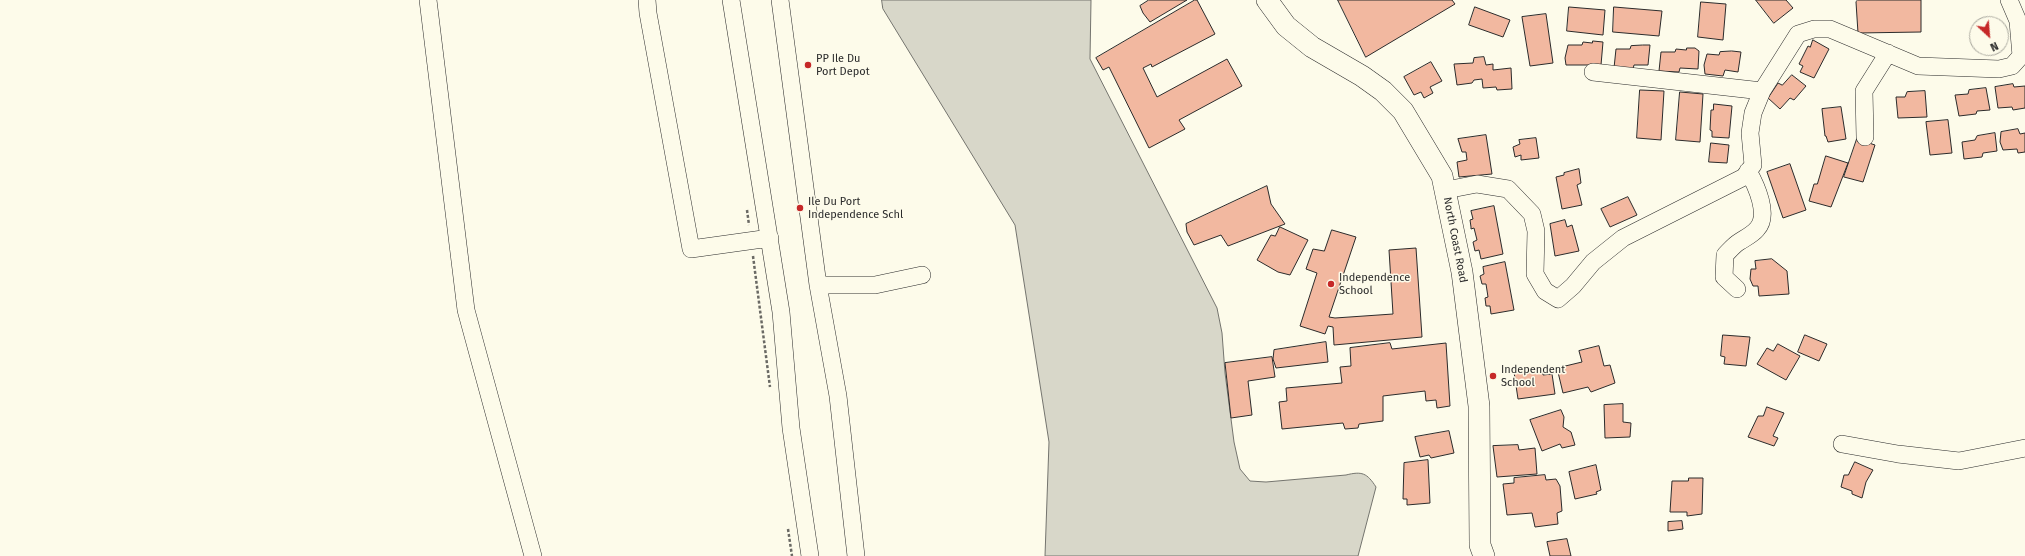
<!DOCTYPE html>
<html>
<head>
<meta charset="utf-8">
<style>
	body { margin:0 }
	#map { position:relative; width:2025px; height:556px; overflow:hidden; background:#fdfbea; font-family:"Fira Sans",sans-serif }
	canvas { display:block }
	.north { position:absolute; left:1969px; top:16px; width:40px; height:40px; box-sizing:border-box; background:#fdfbea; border:1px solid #a9a89e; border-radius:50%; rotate:154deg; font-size:11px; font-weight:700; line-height:16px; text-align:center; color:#2b2b2b }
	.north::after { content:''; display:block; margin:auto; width:14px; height:18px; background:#c62828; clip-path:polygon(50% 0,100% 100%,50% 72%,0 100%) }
</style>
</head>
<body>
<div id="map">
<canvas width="2025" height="556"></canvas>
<div class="north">N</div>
</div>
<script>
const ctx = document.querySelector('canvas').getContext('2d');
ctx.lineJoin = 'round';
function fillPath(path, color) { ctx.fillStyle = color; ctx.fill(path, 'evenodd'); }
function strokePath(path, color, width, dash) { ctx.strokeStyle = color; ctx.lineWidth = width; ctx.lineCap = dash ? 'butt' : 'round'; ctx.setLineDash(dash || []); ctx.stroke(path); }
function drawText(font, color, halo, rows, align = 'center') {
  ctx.font = font + ' "Fira Sans",sans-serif'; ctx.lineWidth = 3; ctx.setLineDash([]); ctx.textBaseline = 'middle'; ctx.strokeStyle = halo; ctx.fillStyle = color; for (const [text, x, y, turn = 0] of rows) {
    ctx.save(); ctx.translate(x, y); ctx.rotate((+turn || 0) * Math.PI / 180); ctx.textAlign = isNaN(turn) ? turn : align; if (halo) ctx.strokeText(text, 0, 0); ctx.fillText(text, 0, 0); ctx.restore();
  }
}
const water = new Path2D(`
	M882 0H1091L1090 59 1217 308 1222 333 1225 373 1234 442 1240 469 1250 481 1266 482 1346 475C1362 471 1367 473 1376 487L1358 556H1045L1049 442 1015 225 883 9Z`);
const building = new Path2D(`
	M1149 0H1187L1150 22 1143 13 1140 6Z
	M1195 0H1197L1215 34 1152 67 1151 64 1143 68 1157 97 1227 59 1242 86 1179 120 1185 129 1149 148 1109 67 1103 70 1096 58Z
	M1338 0H1452L1455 4 1366 57Z
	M1756 0H1786L1793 8 1774 23Z
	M1858 0H1921V32L1858 33 1856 2Z
	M1701 2 1726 4 1723 40 1698 37Z
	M1475 7 1510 20 1503 37 1469 25Z
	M1569 7 1605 10 1603 35 1567 31Z
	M1614 7 1662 11 1659 36 1613 32Z
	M1546 14 1553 63 1530 66 1522 17Z
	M1976 35 1977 48H1996L1995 51 1975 48Z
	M1813 40 1829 49 1814 78 1800 72 1803 66 1799 64 1808 46 1810 47Z
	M1593 41 1603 42 1601 65H1566L1565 58 1568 45H1582L1583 42 1592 43Z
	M1643 45H1650L1648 65H1634L1633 69 1614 68 1616 49H1630L1631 46Z
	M1687 48H1695L1699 51 1698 69 1680 68 1679 72 1659 71 1661 52H1675L1676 49 1686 50Z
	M1732 51 1741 52 1738 72 1725 70 1723 76 1705 74 1704 65 1707 54 1719 55 1720 52Z
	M1484 57 1486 65 1493 64V70L1511 68 1512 89 1497 90 1496 87 1483 88 1482 79 1474 80 1472 83 1457 85 1454 64 1473 63 1474 58Z
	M1431 62 1442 81 1430 87 1433 93 1424 98 1421 92 1414 95 1404 77Z
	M1792 75 1806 86 1794 100 1790 98 1780 109 1768 98 1778 83 1782 85Z
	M2013 84 2014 87 2025 86V108L2013 110 2012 107 1998 108 1995 87Z
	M1986 88 1990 110 1977 111 1976 114 1959 116 1955 95 1968 94 1969 90Z
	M1640 90 1664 91 1661 140 1637 138Z
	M1925 91 1927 117 1898 118 1896 97H1905L1907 92Z
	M1680 92 1703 94 1700 142 1676 140Z
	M1714 104 1732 106 1729 138 1712 137V131L1710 130 1711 110H1713Z
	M1841 107 1846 139 1828 142 1826 136H1825L1822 109Z
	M1948 120 1952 153 1930 155 1926 122Z
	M2018 129 2020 134 2025 133V152L2018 153 2017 149 2003 150 2000 142 2001 132Z
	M1995 133 1997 151 1983 153 1982 157 1964 159 1962 142 1975 140 1977 136Z
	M1486 135 1492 174 1459 177 1457 162 1467 160 1466 152H1462L1458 139Z
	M1536 138 1539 158 1521 160V155L1515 157 1513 147 1520 144 1519 140Z
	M1857 139 1875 145 1863 182 1844 177Z
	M1711 143 1729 145 1727 163 1709 162Z
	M1826 156 1848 163 1831 207 1809 201 1814 184H1817Z
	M1790 164 1806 210 1783 218 1767 172Z
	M1579 169 1581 183 1577 185 1582 205 1562 209 1556 177 1564 175V173Z
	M1267 186 1271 204 1285 224 1228 246 1221 235 1194 245 1187 232 1186 224Z
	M1628 197 1637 215 1610 227 1601 209Z
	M1494 206 1503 254 1481 259 1479 250 1475 251 1473 242 1477 240 1474 228 1471 229V227L1470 220 1473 219 1471 211Z
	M1565 220 1567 227 1572 225 1579 251 1555 256 1550 224Z
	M1280 227 1308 240 1290 275 1278 272 1257 260 1271 235 1275 236Z
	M1332 230 1356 237 1329 317 1335 318 1393 314 1389 250 1416 248 1422 337 1334 345 1333 327 1328 326 1325 334 1300 326 1317 273 1306 269 1313 249 1324 251Z
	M1772 259 1787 271 1789 294 1759 296 1758 286H1753L1750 279 1751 269H1756L1755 261Z
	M1505 262 1514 310 1491 314 1490 306H1486L1485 298 1488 297 1486 284H1482L1480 276 1484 274 1483 267Z
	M1723 335 1750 337 1746 366 1724 364 1725 357 1721 356Z
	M1805 335 1827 344 1819 361 1798 352Z
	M1326 342 1328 362 1276 368 1273 359 1274 350Z
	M1390 343 1392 349 1446 343 1450 406 1437 408 1436 400 1426 401 1425 391 1383 396V421L1359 424 1358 428 1345 429 1343 423 1282 429 1279 402 1287 401 1286 388 1342 383 1340 367 1351 366 1350 348Z
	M1778 344 1800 356 1786 380 1757 364 1767 348 1773 351Z
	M1599 346 1604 366 1610 365 1615 383 1591 392 1588 387 1563 393 1557 368 1582 362 1579 351Z
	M1272 357 1275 377 1248 381 1252 415 1231 418 1225 363Z
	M1542 369 1543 375 1552 374 1555 394 1518 399 1514 372Z
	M1623 404V422L1631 423 1630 437 1605 438 1604 405Z
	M1767 407 1784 413 1773 436 1778 438 1774 446 1748 437 1758 416H1763Z
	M1561 410 1564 417 1563 427 1571 432 1575 445 1562 448 1560 444 1542 451 1530 420Z
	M1449 431 1454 453 1431 458 1429 455 1420 457 1415 437Z
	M1518 445 1519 450 1535 448 1537 474 1497 477 1493 446Z
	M1428 460 1430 503 1407 505V499H1403L1404 463Z
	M1855 462 1873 470 1866 482 1862 498 1852 494V491L1841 487 1844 475H1848Z
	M1596 465 1601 490 1596 492 1597 494 1575 499 1569 472Z
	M1545 475 1546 480 1556 479 1560 486 1562 511 1557 513 1558 524 1535 527 1532 513 1507 515 1503 484 1514 483V478Z
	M1689 478H1703L1702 514 1687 516V512H1670L1672 481H1688Z
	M1682 521 1683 529 1668 531V522Z
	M1567 539 1571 556H1550L1547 542Z`);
const path = new Path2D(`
	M747 210 749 225
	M753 256 770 387
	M788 529 792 556`);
const minor = new Path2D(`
	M428 0 466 310 533 556
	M647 0 648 13 691 249 770 238
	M731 0 781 312 791 428 810 556
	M780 0 818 285 838 396 856 556
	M1593 72 1762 91
	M1865 137 1864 91 1888 53
	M1446 190 1477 184 1508 189 1532 214 1536 231 1535 274 1545 291 1558 299 1573 286 1593 262 1623 238 1744 177 1753 165 1750 133 1753 113 1762 91 1798 34 1814 29H1830L1918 66 1999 69 2012 66 2021 56 2018 21 2009 0
	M818 285H875L922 275
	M1737 289 1724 277 1725 255C1730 250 1734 245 1739 242 1745 238 1752 235 1757 229 1770 215 1756 185 1748 171
	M1842 444 1898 454 1959 461 2025 448`);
const major = new Path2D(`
	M1267 0 1286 26 1312 47 1362 76 1383 91 1403 111 1442 176 1462 272 1479 406 1480 545 1484 556`);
const markers = [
	[808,65,4,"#c62828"],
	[800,208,4,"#c62828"],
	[1331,284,4,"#c62828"],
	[1493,376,4,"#c62828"]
];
const poiNames = [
	["PP Ile Du",816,59],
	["Port Depot",816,72],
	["Ile Du Port",808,202],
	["Independence Schl",808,215],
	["Independence",1339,278],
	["School",1339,291],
	["Independent",1501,370],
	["School",1501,383]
];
const streetNames = [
	["North Coast Road",1455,240,79]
];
fillPath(water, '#d8d7c9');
strokePath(water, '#74746e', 1);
fillPath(building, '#f2b8a0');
strokePath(building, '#2b2b2b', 1);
strokePath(minor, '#2b2b2b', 18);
strokePath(major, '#2b2b2b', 22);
strokePath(path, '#6a6964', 2.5, [3, 2]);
strokePath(minor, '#fdfbea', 17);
strokePath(major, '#fdfbea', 21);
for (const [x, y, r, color] of markers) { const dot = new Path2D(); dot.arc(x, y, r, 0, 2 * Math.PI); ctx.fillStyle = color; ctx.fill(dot); strokePath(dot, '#fdfbea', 1.5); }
drawText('11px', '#2b2b2b', '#fdfbea', poiNames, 'left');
drawText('11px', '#2b2b2b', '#fdfbea', streetNames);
</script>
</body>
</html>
